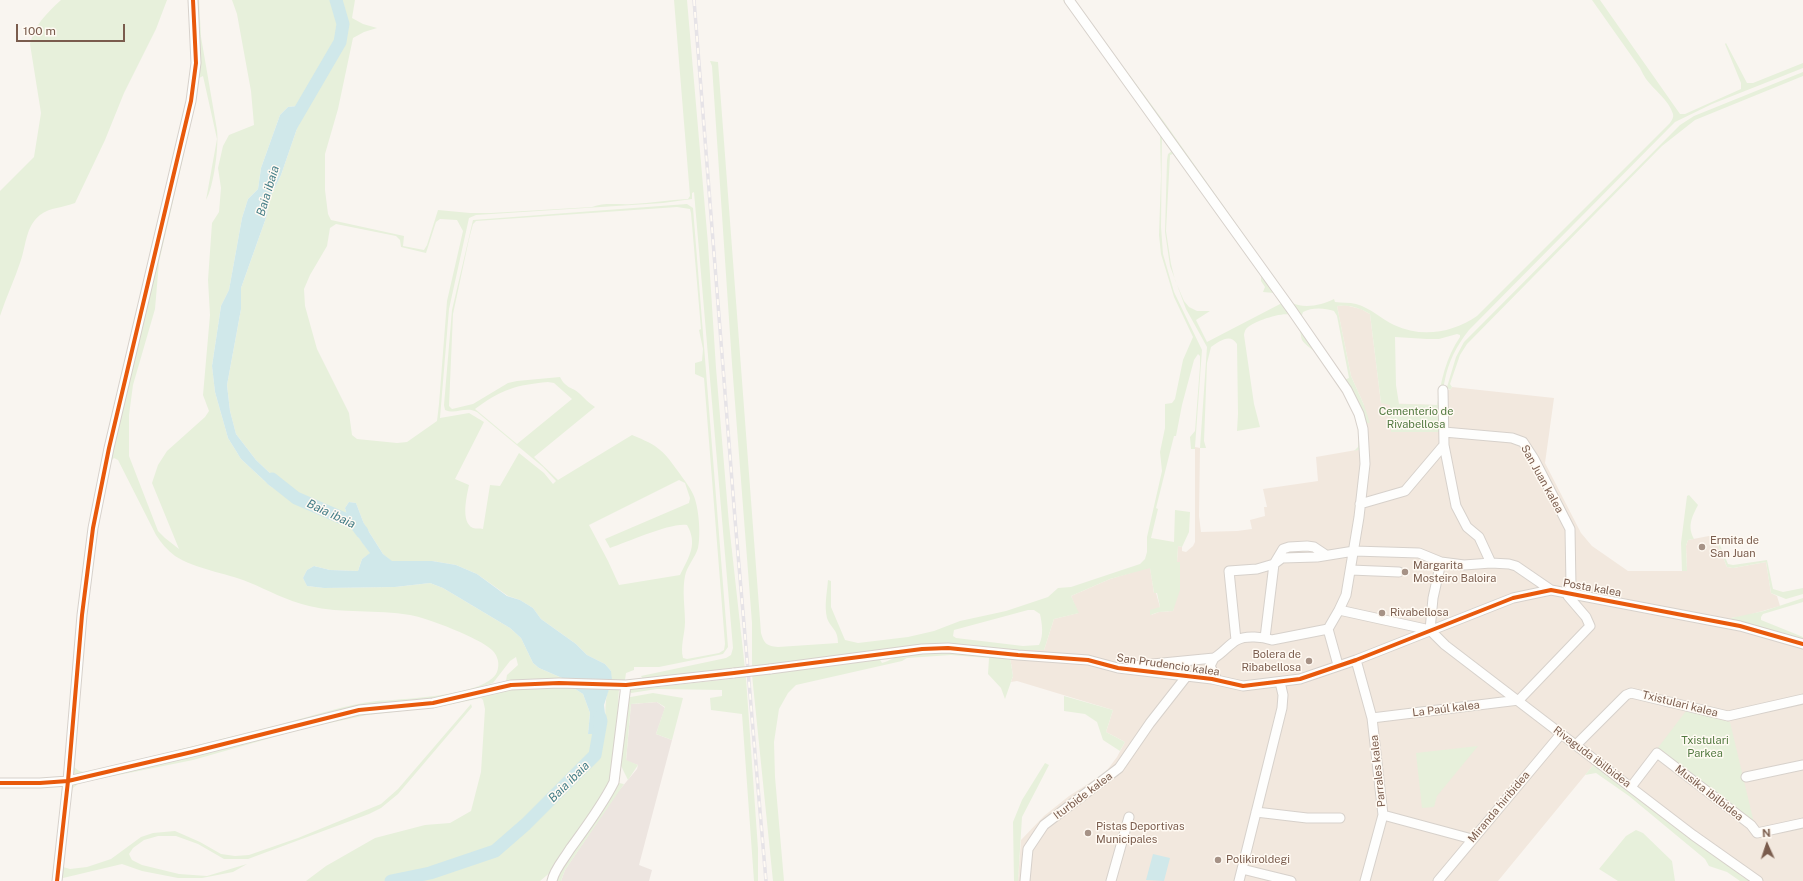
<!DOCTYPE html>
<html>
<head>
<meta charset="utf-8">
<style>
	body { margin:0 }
	#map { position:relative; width:1803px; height:881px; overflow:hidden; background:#f9f5f0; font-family:"Public Sans",sans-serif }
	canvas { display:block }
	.north { position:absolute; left:1747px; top:825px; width:40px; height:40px; -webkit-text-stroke:3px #fffaf3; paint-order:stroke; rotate:357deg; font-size:11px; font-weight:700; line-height:16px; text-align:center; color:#7a5c4d }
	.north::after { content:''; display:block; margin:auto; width:14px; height:18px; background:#7a5c4d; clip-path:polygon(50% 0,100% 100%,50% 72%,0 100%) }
	.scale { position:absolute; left:16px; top:24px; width:109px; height:18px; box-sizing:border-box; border:2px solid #7a5c4d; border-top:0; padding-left:5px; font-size:12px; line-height:14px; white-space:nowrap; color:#7a5c4d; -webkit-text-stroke:3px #fffaf3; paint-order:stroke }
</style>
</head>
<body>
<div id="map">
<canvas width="1803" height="881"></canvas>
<div class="north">N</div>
<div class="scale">100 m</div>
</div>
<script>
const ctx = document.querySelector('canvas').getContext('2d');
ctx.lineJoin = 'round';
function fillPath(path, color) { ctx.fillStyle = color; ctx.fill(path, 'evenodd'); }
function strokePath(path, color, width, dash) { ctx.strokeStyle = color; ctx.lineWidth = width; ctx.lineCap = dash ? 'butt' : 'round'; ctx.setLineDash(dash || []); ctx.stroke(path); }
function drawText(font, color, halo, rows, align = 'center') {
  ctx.font = font + ' "Public Sans",sans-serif'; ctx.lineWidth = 3; ctx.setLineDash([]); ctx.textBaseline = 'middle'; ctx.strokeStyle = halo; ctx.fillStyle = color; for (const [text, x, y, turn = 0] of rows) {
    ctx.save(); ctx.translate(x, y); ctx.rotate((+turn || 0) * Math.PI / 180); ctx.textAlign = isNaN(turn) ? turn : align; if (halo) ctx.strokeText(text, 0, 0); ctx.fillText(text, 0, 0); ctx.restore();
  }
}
const residential = new Path2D(`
	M1345 305 1361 309 1370 314 1381 403 1440 405 1441 389 1450 390 1452 387 1554 398 1545 463 1581 533 1592 546 1628 571H1687L1686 546 1688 540 1714 535 1727 567 1733 568 1766 562 1771 593 1777 596 1780 606 1745 616 1731 618 1803 641V881H1750L1595 763 1498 881H1018L1021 840 1044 816 1069 796 1105 773 1117 757 1125 742 1106 732 1113 710 1017 681 1011 682 1013 676 1010 657 1022 650H1044L1054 619 1078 613 1071 596 1110 579 1150 567 1154 593H1156L1160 607 1151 615 1159 612 1173 611 1180 562H1177L1178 546 1182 547V551L1186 552 1193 546 1195 542V447L1200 448 1199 516 1201 532 1237 531 1252 529 1250 520 1265 516 1264 507H1267L1263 489 1318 481 1316 457 1362 449 1364 405 1351 376 1337 306Z`);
const industrial = new Path2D(`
	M657 702 665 708 656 734 672 740 639 865 652 870 649 881H561L565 870 616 794 637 769 638 765 626 761 631 704Z`);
const green = new Path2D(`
	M61 0H167L156 29 124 93 105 140 75 203C63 208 50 207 40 215 26 226 26 245 21 260 15 279 6 297 0 316V191L34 157 41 113 30 44C34 25 47 13 61 0Z
	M195 0H199L201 37 217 130C219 146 214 186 206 200L217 139 203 76 199 78 190 128 159 262 155 309 133 385 129 415V456L158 531 165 538 179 549 152 483 158 465 167 451 205 417 209 411 203 395 210 315 208 280 212 223 219 212 221 188 218 168 223 146 229 135 254 125 251 91 237 14 232 0H355L352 18 363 24 377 28 364 32 353 38 338 109 325 154V190L328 214 331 220 404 236 403 246 424 250 427 245 438 210 470 213H491L592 207C605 202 618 205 632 204 651 203 669 200 688 199L690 196 674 0H687L708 244 716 368 729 524 746 678 758 849V881H754L742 714 711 710 710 698 722 696V690L657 689 631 693 629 690 739 678 737 669 643 679 641 676 726 658 731 655 733 648 694 192 692 193V199L663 203 476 215 469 218 449 309 440 418 469 413 484 422 455 479 469 485C467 495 460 522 473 528 476 529 480 528 483 529L490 485 500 486 519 453 544 473 553 484 556 481 543 467 477 412C465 406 456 415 445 410L444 405 452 310 473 220 687 204 693 208 728 647 723 654 659 667H634V670L626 673 625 680 621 682H611V671L605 664 587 655 576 644 541 619 533 608 520 600 508 596 477 574 456 565 432 561 392 562 383 554 364 524 356 503 349 502 345 508C349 525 359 539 371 553L362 559 358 571 330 570 314 566 307 570 303 578 307 586 324 588 395 587 430 583 443 588 510 628 521 638 533 663 539 668 569 681 572 687 583 694 590 713 588 734 604 733C607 718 603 703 609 688H619L615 761 608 789 552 871 540 881H306L326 866 375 838 425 825 450 823 471 811 481 772 485 709 483 700 481 698 439 707 367 715 306 728 193 760 79 783 73 788 70 796 63 867 70 869 87 867 111 859 141 837 153 833 175 831 200 842 221 854 235 856 249 855 298 838 381 804 398 789 471 704 472 707 398 794 381 808 369 814 248 859H224L198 844 176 836H158L144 840 133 848 129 854 132 860 142 865 179 874 207 876 247 864 233 872 202 878H178L142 871 122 864 63 878 62 881H58L67 793 70 785 77 781 133 770 327 720 369 712 443 703 499 690 532 687 531 680 506 681 507 675 518 665 516 657 510 661 493 683 440 699 361 706 77 776 71 771 85 604 98 511 192 110 198 61ZM297 106 302 114 281 175 268 202 267 215 241 288V309L227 385 230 411 236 434 256 460 273 476 282 482 286 489 283 493 270 486 241 459 228 438 215 392 212 366 221 306 229 290 242 218 248 199 258 189 261 168 280 115 288 107ZM677 207 690 209 691 213 701 329 699 330 703 349 702 361 695 363V374L704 378 725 644 724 650 719 653 687 659 683 658C680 646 685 634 685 622 685 607 682 591 685 576 687 566 695 558 698 548 701 536 699 506 693 494 690 487 684 480 680 474 663 450 659 446 632 435L558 480 534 457 595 407C589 403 585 399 580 394 573 387 566 389 560 377L517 381 508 383 473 404 452 409 449 406 453 314 469 239 473 224 476 221ZM440 219 457 220 463 231 447 301 439 404 437 421 407 442 397 443 357 439 352 435 349 413 317 349 305 306 304 289 310 275 327 246 330 228 336 224 396 236 400 240 401 247 426 253 436 222ZM548 382 554 383 572 399 517 444 475 409C502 389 516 385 548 382ZM114 458 118 460 156 535C161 543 167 550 175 556 195 569 226 573 248 582 268 590 287 601 309 606 342 614 377 609 410 615 427 618 480 638 492 650 498 656 500 664 497 672 487 696 402 699 377 701 348 704 312 716 282 724 218 740 153 756 88 772 80 772 76 771 72 763L88 595 96 531 111 461ZM679 480 685 483 690 498 689 503 605 539 610 548C627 542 672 522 687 525 698 544 689 557 680 575L619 585 608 561 589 525Z
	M1063 0H1066L1162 133 1161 227 1163 254 1174 292 1202 350 1195 447V449H1191L1190 437 1195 431 1200 366V356L1198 354 1194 360 1182 405 1176 436H1174L1156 508 1158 509 1151 538 1174 542 1175 510 1190 512 1189 532 1182 547 1178 546 1177 562H1180V590L1173 611 1159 612 1150 615V610L1160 607 1157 593H1154L1150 568 1110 579 1071 596 1079 613 1054 619 1044 650H1022L1021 651 938 644 765 665 766 674 879 658 882 663C889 661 895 657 902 655 937 646 975 654 1010 657L1013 676 1005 699 1001 688 988 674 989 658 951 655 907 658 902 661 796 685 788 693 779 709 774 742 775 777 784 881H773L752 675V623L732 364 712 66 710 61 718 62 761 633C764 643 766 646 778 647L838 643C838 629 831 629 827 618 824 606 827 593 828 580L831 581V607L845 640 858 643 908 637 934 631 960 621 1006 611 1048 597 1058 588 1071 587 1140 564 1145 559 1147 552V537L1162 471 1160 452 1165 428V404L1172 403 1175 399 1183 360 1193 337 1174 297 1161 254 1159 235 1161 176 1160 135 1077 18ZM1028 610H1034L1040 614C1042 624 1044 635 1039 645L1023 646 956 638 953 636 954 630Z
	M1074 0 1165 123 1292 303C1305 309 1322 305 1334 299L1335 302C1342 303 1349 302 1356 304 1371 308 1381 319 1394 325 1422 338 1452 333 1477 316L1670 123C1672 120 1674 117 1673 114 1669 100 1654 90 1646 79 1644 76 1642 72 1640 68L1592 0H1600L1680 114H1685L1741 89V83L1725 44 1726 43 1747 83H1753L1803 63V68L1712 104 1675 122 1469 330C1442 364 1442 391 1441 432H1391L1390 405 1381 403 1370 314C1360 308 1349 304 1337 306L1351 376 1364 405 1370 423H1365L1344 380 1349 378 1337 316 1334 311C1325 308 1312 307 1303 312L1301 318ZM1457 334 1460 335V337C1446 357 1441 381 1437 405L1399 404 1396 385 1395 337 1427 339H1439Z
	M1803 72V76L1695 120 1662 146 1467 344 1460 355 1450 384 1452 387 1450 390 1447 387 1456 357 1464 342 1680 125 1694 116Z
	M1173 150 1274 289V293L1263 292 1265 287 1261 281V276L1179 159 1173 154 1170 155 1166 231 1171 264 1175 280 1184 301 1189 307 1197 311H1210L1196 320 1207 342 1282 303H1285L1348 396 1359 423 1362 449 1354 451 1358 447C1366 417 1335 378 1318 355 1314 350 1305 345 1302 340 1301 338 1301 334 1300 331 1298 326 1294 320 1291 315 1283 311 1251 322 1246 329 1245 330 1244 334 1244 335L1254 404 1260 427 1237 431 1238 414 1237 344C1230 333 1220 341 1211 347L1207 363 1204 441 1206 448H1200L1207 347 1186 309 1170 266 1165 232 1167 160 1168 154Z
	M1689 495 1698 505C1692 517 1687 526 1694 539L1688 540 1686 546 1687 571H1682L1681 543 1687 496Z
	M1714 535 1717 538 1728 564 1733 565 1767 560 1773 589 1783 592 1803 588V594L1786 599 1771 593 1766 562 1733 568 1727 567Z
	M1803 598V602L1763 614 1761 617V620L1803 637V641L1730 622 1731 618 1764 611Z
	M653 693 683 698 672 740 656 734 665 707 657 702 631 704 626 760 638 765 628 780 620 764 625 698Z
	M1064 696 1113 710 1106 732 1125 742 1120 751 1103 740 1097 722 1085 714 1064 711Z
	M1686 711 1730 722 1754 823 1657 749Z
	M1478 746 1437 796 1434 807 1422 808 1416 753Z
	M1045 763 1049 765 1022 817 1018 881H1014L1013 822 1022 800Z
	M1595 763 1743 877 1750 881H1740L1727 872 1709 866 1705 859 1629 796 1596 773 1585 775Z
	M619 783 624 784 565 870 561 881H556L560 870Z
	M1636 830 1643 833 1672 861 1675 881H1618L1599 869 1626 836Z`);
const water = new Path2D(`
	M297 106 302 114 281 175 268 202 267 215 241 288V309L227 385 230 411 236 434 256 460 273 476 282 482 286 489 283 493 270 486 241 459 228 438 215 392 212 366 221 306 229 290 242 218 248 199 258 189 261 168 280 115 288 107Z
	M349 502 356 503 364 524 383 554 392 561H432L456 565 477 574 507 596 520 600 533 608 541 619 576 644 587 655 605 664 611 671 612 680 604 705 606 722 604 734H588L590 713 583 694 572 687 569 681 539 668 533 663 521 638 510 628 443 588 430 583 395 587 324 588 307 586 303 578 307 570 314 566 330 570 358 571 362 559 370 553C359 539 349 525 345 508Z
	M1153 854 1170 858 1164 881 1146 880Z`);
const river = new Path2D(`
	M291 126 340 42 343 24 336 0
	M272 479 296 498 356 524 362 532
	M391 881 430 873 495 851 526 824 595 755 601 721 600 717`);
const minor = new Path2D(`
	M1069 0 1291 309 1347 390 1359 414 1363 429 1365 464 1359 517 1346 595 1339 610 1328 629
	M1444 445 1456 506 1467 527 1479 537 1491 563
	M1360 504 1405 491 1444 445 1443 390
	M1351 570 1399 572
	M1339 610 1430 630
	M1328 629 1338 665
	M1430 630 1445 645 1693 835 1758 881
	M1430 630 1433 598 1441 562
	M1265 638 1274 564 1283 549 1289 547 1307 546 1314 547 1326 555
	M1236 640 1229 571 1257 569 1274 564 1282 558 1317 557 1354 551 1419 553 1441 562 1464 565 1491 563 1509 564 1516 566 1551 590
	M1214 658 1210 666 1217 680
	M1356 660 1372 718 1383 815 1365 881
	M1132 666 1214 658C1223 653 1228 645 1237 640 1246 635 1263 637 1272 640L1328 629
	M770 669 922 649 948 648 1018 655 1088 660 1118 668 1212 679 1243 686 1300 679 1356 660 1513 598 1551 590 1740 626 1803 644
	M1372 718 1519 700 1590 626 1586 617 1568 596 1571 586 1570 529 1534 459 1523 442 1512 438 1444 432
	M1576 745 1626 695 1631 693 1728 716 1803 699
	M1746 777 1803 765
	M0 783H40L68 781 192 752 359 710 433 703 511 685 559 683 626 685 734 673
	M1631 787 1657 753 1751 825 1757 833 1803 823
	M1256 812 1307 818H1340
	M1383 815 1472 839
	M1242 869 1291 881
	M57 881 68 781 82 615 93 528 109 448 191 101 196 63 193 0
	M552 881C554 870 564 859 570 849 586 827 602 806 614 782L626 685
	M1025 881 1028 849 1044 825 1119 768 1150 723 1186 677
	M1111 881 1129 817
	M1239 881 1282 708 1283 695 1280 682
	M1438 881 1561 734`);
const rail = new Path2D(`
	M694 0 735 519 766 881`);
const minorBridge = new Path2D(`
	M734 673 770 669`);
const cycleway = new Path2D(`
	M0 783H40L68 781 192 752 359 710 433 703 511 685 559 683 626 685 734 673 922 649 948 648 1018 655 1088 660 1118 668 1212 679 1243 686 1300 679 1356 660 1513 598 1551 590 1740 626 1803 644
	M57 881 68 781 82 615 93 528 109 448 191 101 196 63 193 0`);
const markers = [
	[1702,547,4,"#a69286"],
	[1405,572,4,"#a69286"],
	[1382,613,4,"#a69286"],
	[1309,661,4,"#a69286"],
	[1088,833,4,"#a69286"],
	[1218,860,4,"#a69286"]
];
const parkNames = [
	["Cementerio de",1416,412],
	["Rivabellosa",1416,425],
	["Txistulari",1705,741],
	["Parkea",1705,754]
];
const streetNames = [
	["San Juan kalea",1542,479,61],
	["Posta kalea",1592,588,10],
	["San Prudencio kalea",1168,665,8],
	["Txistulari kalea",1680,704,14],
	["La Paúl kalea",1446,709,-7],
	["Rivaguda ibilbidea",1592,757,37],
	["Parrales kalea",1378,771,-96],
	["Musika ibilbidea",1709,793,38],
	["Iturbide kalea",1083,796,-37],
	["Miranda hiribidea",1499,807,-50]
];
const poiNames = [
	["Ermita de",1710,541],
	["San Juan",1710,554],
	["Margarita",1413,566],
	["Mosteiro Baloira",1413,579],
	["Rivabellosa",1390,613],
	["Bolera de",1301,655,"right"],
	["Ribabellosa",1301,668,"right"],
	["Pistas Deportivas",1096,827],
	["Municipales",1096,840],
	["Polikiroldegi",1226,860]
];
const waterNames = [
	["Baia ibaia",268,191,-73],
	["Baia ibaia",331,514,25],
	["Baia ibaia",569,782,-45]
];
fillPath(residential, '#f2e8de');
fillPath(industrial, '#ede5e0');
fillPath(green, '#e7f0db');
fillPath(water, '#d0e8ea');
strokePath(river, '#d0e8ea', 13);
strokePath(minor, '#d7d1cb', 11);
strokePath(minor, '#fefefd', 9);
strokePath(rail, '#e6e3e7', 3.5);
strokePath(rail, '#fffaf3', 2, [6]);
strokePath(minorBridge, '#d7d1cb', 11, []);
strokePath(minorBridge, '#fefefd', 9);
strokePath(cycleway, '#e8590c', 4);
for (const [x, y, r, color] of markers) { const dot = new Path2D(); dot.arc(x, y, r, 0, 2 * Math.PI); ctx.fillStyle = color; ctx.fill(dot); strokePath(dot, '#fffaf3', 1.5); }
drawText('11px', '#537a41', '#fffaf3', parkNames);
drawText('11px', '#7a5c4d', '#fffaf3', streetNames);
drawText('11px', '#7a5c4d', '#fffaf3', poiNames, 'left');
drawText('italic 12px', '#437c86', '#fffaf3', waterNames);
</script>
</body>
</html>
